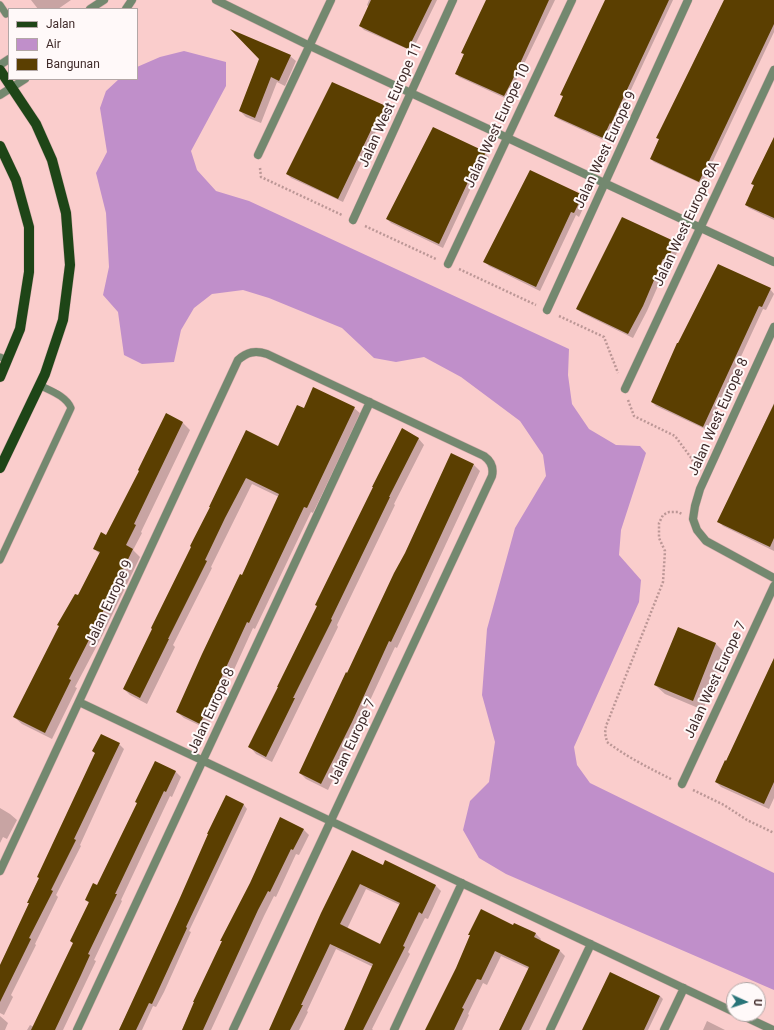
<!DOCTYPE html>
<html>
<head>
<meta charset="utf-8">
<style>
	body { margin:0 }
	#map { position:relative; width:774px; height:1030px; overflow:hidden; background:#facdcc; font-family:Roboto,sans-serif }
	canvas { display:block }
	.legend { position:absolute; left:8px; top:8px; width:130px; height:72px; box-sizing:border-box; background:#fff9f9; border:1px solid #b3a7a6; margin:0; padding:5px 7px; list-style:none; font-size:12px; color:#402b2a }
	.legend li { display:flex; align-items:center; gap:8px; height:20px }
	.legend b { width:20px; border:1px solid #b3a7a6 }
	.north { position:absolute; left:726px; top:982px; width:40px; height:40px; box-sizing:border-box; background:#fff9f9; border:1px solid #b3a7a6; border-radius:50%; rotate:93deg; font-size:11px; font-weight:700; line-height:16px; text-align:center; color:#402b2a }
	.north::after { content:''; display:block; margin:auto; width:14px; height:18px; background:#297478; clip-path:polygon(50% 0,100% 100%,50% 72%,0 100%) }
</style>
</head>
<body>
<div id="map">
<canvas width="774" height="1030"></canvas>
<ul class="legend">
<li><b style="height:5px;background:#1e4517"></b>Jalan</li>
<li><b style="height:11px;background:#c08fca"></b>Air</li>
<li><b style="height:11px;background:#5b3f01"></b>Bangunan</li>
</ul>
<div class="north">U</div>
</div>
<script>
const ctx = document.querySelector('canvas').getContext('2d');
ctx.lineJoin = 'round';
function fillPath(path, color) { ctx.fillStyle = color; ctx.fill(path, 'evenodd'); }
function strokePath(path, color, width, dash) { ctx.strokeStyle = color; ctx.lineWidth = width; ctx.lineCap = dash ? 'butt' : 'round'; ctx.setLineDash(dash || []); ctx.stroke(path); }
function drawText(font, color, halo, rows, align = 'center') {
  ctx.font = font + ' Roboto,sans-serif'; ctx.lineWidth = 4; ctx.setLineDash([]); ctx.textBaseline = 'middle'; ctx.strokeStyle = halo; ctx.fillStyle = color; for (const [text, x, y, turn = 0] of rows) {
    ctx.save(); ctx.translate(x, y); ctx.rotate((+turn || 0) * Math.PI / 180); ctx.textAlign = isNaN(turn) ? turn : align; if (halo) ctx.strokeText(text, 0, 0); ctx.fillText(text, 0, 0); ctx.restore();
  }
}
const water = new Path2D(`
	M184 51 226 62V86L191 151 197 170 216 191 249 201 569 349 568 375 572 404 589 429 616 445 640 446 646 453 621 530 619 555 641 580 639 602 574 747 577 765 590 783 774 873V990L506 874 479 858 463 830 470 801 489 782 495 742 482 695 487 629 515 528 546 476 543 455 520 421 461 377 424 357 396 362 374 358 342 328 269 298 243 290 212 294 194 308 181 330 174 362 142 364 124 355 118 312 103 295 109 267 106 213 96 173 107 152 100 108 106 91 119 79H137V67L160 57Z`);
const shadow = new Path2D(`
	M31 0H71L58 9H38Z
	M369 0H437L412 51 364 30 360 26 369 7 367 5Z
	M487 0H555L507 99 459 77 456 73Z
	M608 0H673L614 126H613L606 141 558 119 555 116Z
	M724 0H774V32L702 184 654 162 651 159 660 140 657 138 664 124Z
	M290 56 296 61 285 86 277 82 261 123 246 117 240 111Z
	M385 107 389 111 381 128 378 127 343 202 291 178 287 174Z
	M774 138V220L749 208 746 205 755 186 752 184Z
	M485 153 489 157 481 174 478 173 443 248 391 223 387 219Z
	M583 195 587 200 579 217 576 215 540 291 489 266 485 262Z
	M675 242 680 247 671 264 668 263 647 311 633 338 582 313 577 309Z
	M770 289 774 294 766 310 763 309 707 430 656 406 652 402Z
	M774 403V551L723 526 719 522Z
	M354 408 361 414 313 513 311 512 255 629 253 628 207 729 184 718 177 712 243 576 279 497 252 484 211 567 212 568 173 645 175 647 147 704 130 695 124 689 211 507 279 447 304 409Z
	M166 414 183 423 190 430 141 532 142 533 133 550 140 557 102 636 75 687 77 688 52 739 22 724 14 717 100 554 94 549 106 536 140 471Z
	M418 438 424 445 394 504 395 505 337 625 338 627 272 762 256 754 250 747Z
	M474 465 480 471 424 591 397 648 395 647 328 790 306 779 300 773 348 674Z
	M678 628 716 644 725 653 703 710 665 694 655 685Z
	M774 659V798L769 809 721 787 716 782 749 714Z
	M119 744 124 749 80 845 81 846 56 895 58 897 35 944 36 945 11 995 13 997 4 1015 0 1013V965L30 904 28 902 96 754 93 751Z
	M175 771 181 777 172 797 170 796 121 900 122 901 94 960 96 961 63 1030H27L30 1025 34 1027 74 944 89 903 86 900 97 886Z
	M226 797 244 805 247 809 189 931 191 932 164 992 156 1007 153 1006 142 1030H119L145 977Z
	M0 808 10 814 17 820 7 839 3 837 0 843Z
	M280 818 303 829 309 835 299 855 296 854 276 897 274 896 264 916 211 1030H182L261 861 260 860Z
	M383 866 435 885 441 891 428 919 425 918 408 952 410 954 372 1029 373 1030H345L373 967 336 949 307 1011 308 1012 299 1030H270L322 913ZM366 889 400 905 380 945 347 929Z
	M514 926 535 933 541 939 540 941 560 951 565 956 529 1030H499L529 969 501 956 487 985 483 983 468 1014 469 1015 462 1030H426Z
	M610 974 660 996 663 999 648 1030H584Z
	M0 1016 8 1023 5 1030H0Z
	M707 1021 725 1030H703Z`);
const building = new Path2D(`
	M371 0H432L408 49 359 26Z
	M486 0H549L512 81 504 96 455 74 464 54 461 53Z
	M605 0H669L611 124 610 123 603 138 554 116 563 96 560 95Z
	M724 0H774V24L699 182 650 159 659 139 656 138 663 124Z
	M230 29 291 55 279 81 271 77 255 118 239 111 259 59Z
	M332 82 386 106 377 125 374 124 338 199 286 174Z
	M433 127 486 152 477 171 474 169 439 244 386 219Z
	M774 137V218L745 205 754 185 751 184Z
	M530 170 583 195 574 213 571 212 536 287 483 262Z
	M622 217 676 242 667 260 663 259 643 306 628 334 576 309Z
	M718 264 771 288 762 307 759 306 703 427 651 402 677 343H678Z
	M313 387 355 407 307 508 304 507 249 623 247 622 200 724 176 712 202 654 240 574 242 575 279 494 246 478 225 518 205 560 207 561 168 639H169L140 698 123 689 152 629 151 628 191 547 190 546 210 507H209L246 430 278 446 297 405 304 408Z
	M774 404V538L770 547 717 522Z
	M166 413 183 422 134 524 136 525 126 545 133 549 95 628 69 679 71 680 45 733 13 717 59 626 57 625 75 594 78 595 100 552 93 549 101 532 106 535 139 471 138 470Z
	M402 428 419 438 389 497H390L331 619 332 620 293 698H295L266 757 248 747 278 687H277L317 606 315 605 373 487H372Z
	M451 453 474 464 410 602 391 642 389 641 352 722 321 784 299 773 346 672 347 673 394 573 405 553Z
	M678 627 716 643 693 701 654 685Z
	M774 658V782L764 804 715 782 725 760 726 761Z
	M101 734 120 743 74 839 76 840 51 890 53 891 29 938 31 939 0 1002V965L29 903H27L39 878 37 877 95 753 92 751Z
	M155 761 176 771 166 792 164 791 115 894H117L88 954 90 955 81 975 55 1030H31L73 943 70 941 89 902 85 900 93 883 97 885 137 803 135 802Z
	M226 795 244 804 186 927 187 928 152 1004 149 1003 136 1030H119L179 900 208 834H207Z
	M280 817 304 829 293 850 291 849 270 892 268 891 258 910 203 1030H182L194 1002H193L222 941H220L250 883Z
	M352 850 383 865 385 860 436 885 422 914 419 912 403 946 405 947 363 1030H344L373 964 330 944 301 1005H303L290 1030H269L321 913ZM360 884 400 903 380 944 340 924Z
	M481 909 513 925 514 923 536 933 534 937 560 950 521 1030H499L529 967 495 951 481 980 477 979 462 1008 464 1009 454 1030H425L456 968 470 935H468Z
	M610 972 660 996 644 1030H582Z`);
const path = new Path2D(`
	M260 168 261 177 342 215
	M365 226 436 259
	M459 269 536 305
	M559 316 604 337 618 373
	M628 400 634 416 675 436 692 459 695 469
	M671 779C649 768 627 757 607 742L605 733 606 726 663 582 665 551 659 538V523L663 515 669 512H678L682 514
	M693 790 724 805 747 820 774 833`);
const lane = new Path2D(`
	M0 5 6 14
	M0 357 8 360
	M0 560 71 408C66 396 51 391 39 385`);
const street = new Path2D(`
	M216 0 310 46 774 262
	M90 9 104 0
	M126 9 132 0
	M0 65 9 59
	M0 95 25 79
	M258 155 331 0
	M353 220 453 0
	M448 264 572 0
	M547 310 688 0
	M774 327 700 489 695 506 693 519 697 530 706 541 774 578
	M625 389 774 70
	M79 702 734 1012
	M682 784 774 586
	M0 871 238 360C247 352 255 350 267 354L484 456C491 461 494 467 492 476L233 1030
	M739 1014 773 1030
	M77 1030 370 402
	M394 1030 462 883
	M550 1030 591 944
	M664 1030 684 988`);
const primary = new Path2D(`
	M0 70 36 124 52 160 66 213 70 265 63 320 45 374 0 468
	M0 146 16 180 29 227V272L20 329 0 377`);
const streetNames = [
	["Jalan West Europe 11",391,105,-66],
	["Jalan West Europe 10",498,126,-65],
	["Jalan West Europe 9",606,150,-65],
	["Jalan West Europe 8A",687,224,-65],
	["Jalan West Europe 8",719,417,-66],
	["Jalan Europe 9",110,603,-65],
	["Jalan West Europe 7",716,680,-65],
	["Jalan Europe 8",212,711,-65],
	["Jalan Europe 7",353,742,-65]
];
fillPath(water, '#c08fca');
fillPath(shadow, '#0003');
fillPath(building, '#5b3f01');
strokePath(lane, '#d5adac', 8);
strokePath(street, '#d5adac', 9);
strokePath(primary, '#d5adac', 11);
strokePath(path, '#bc9796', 2.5, [2, 2]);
strokePath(lane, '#73886f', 7);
strokePath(street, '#73886f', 8);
strokePath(primary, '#1e4517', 10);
drawText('14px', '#402b2a', '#fff9f9', streetNames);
</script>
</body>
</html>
